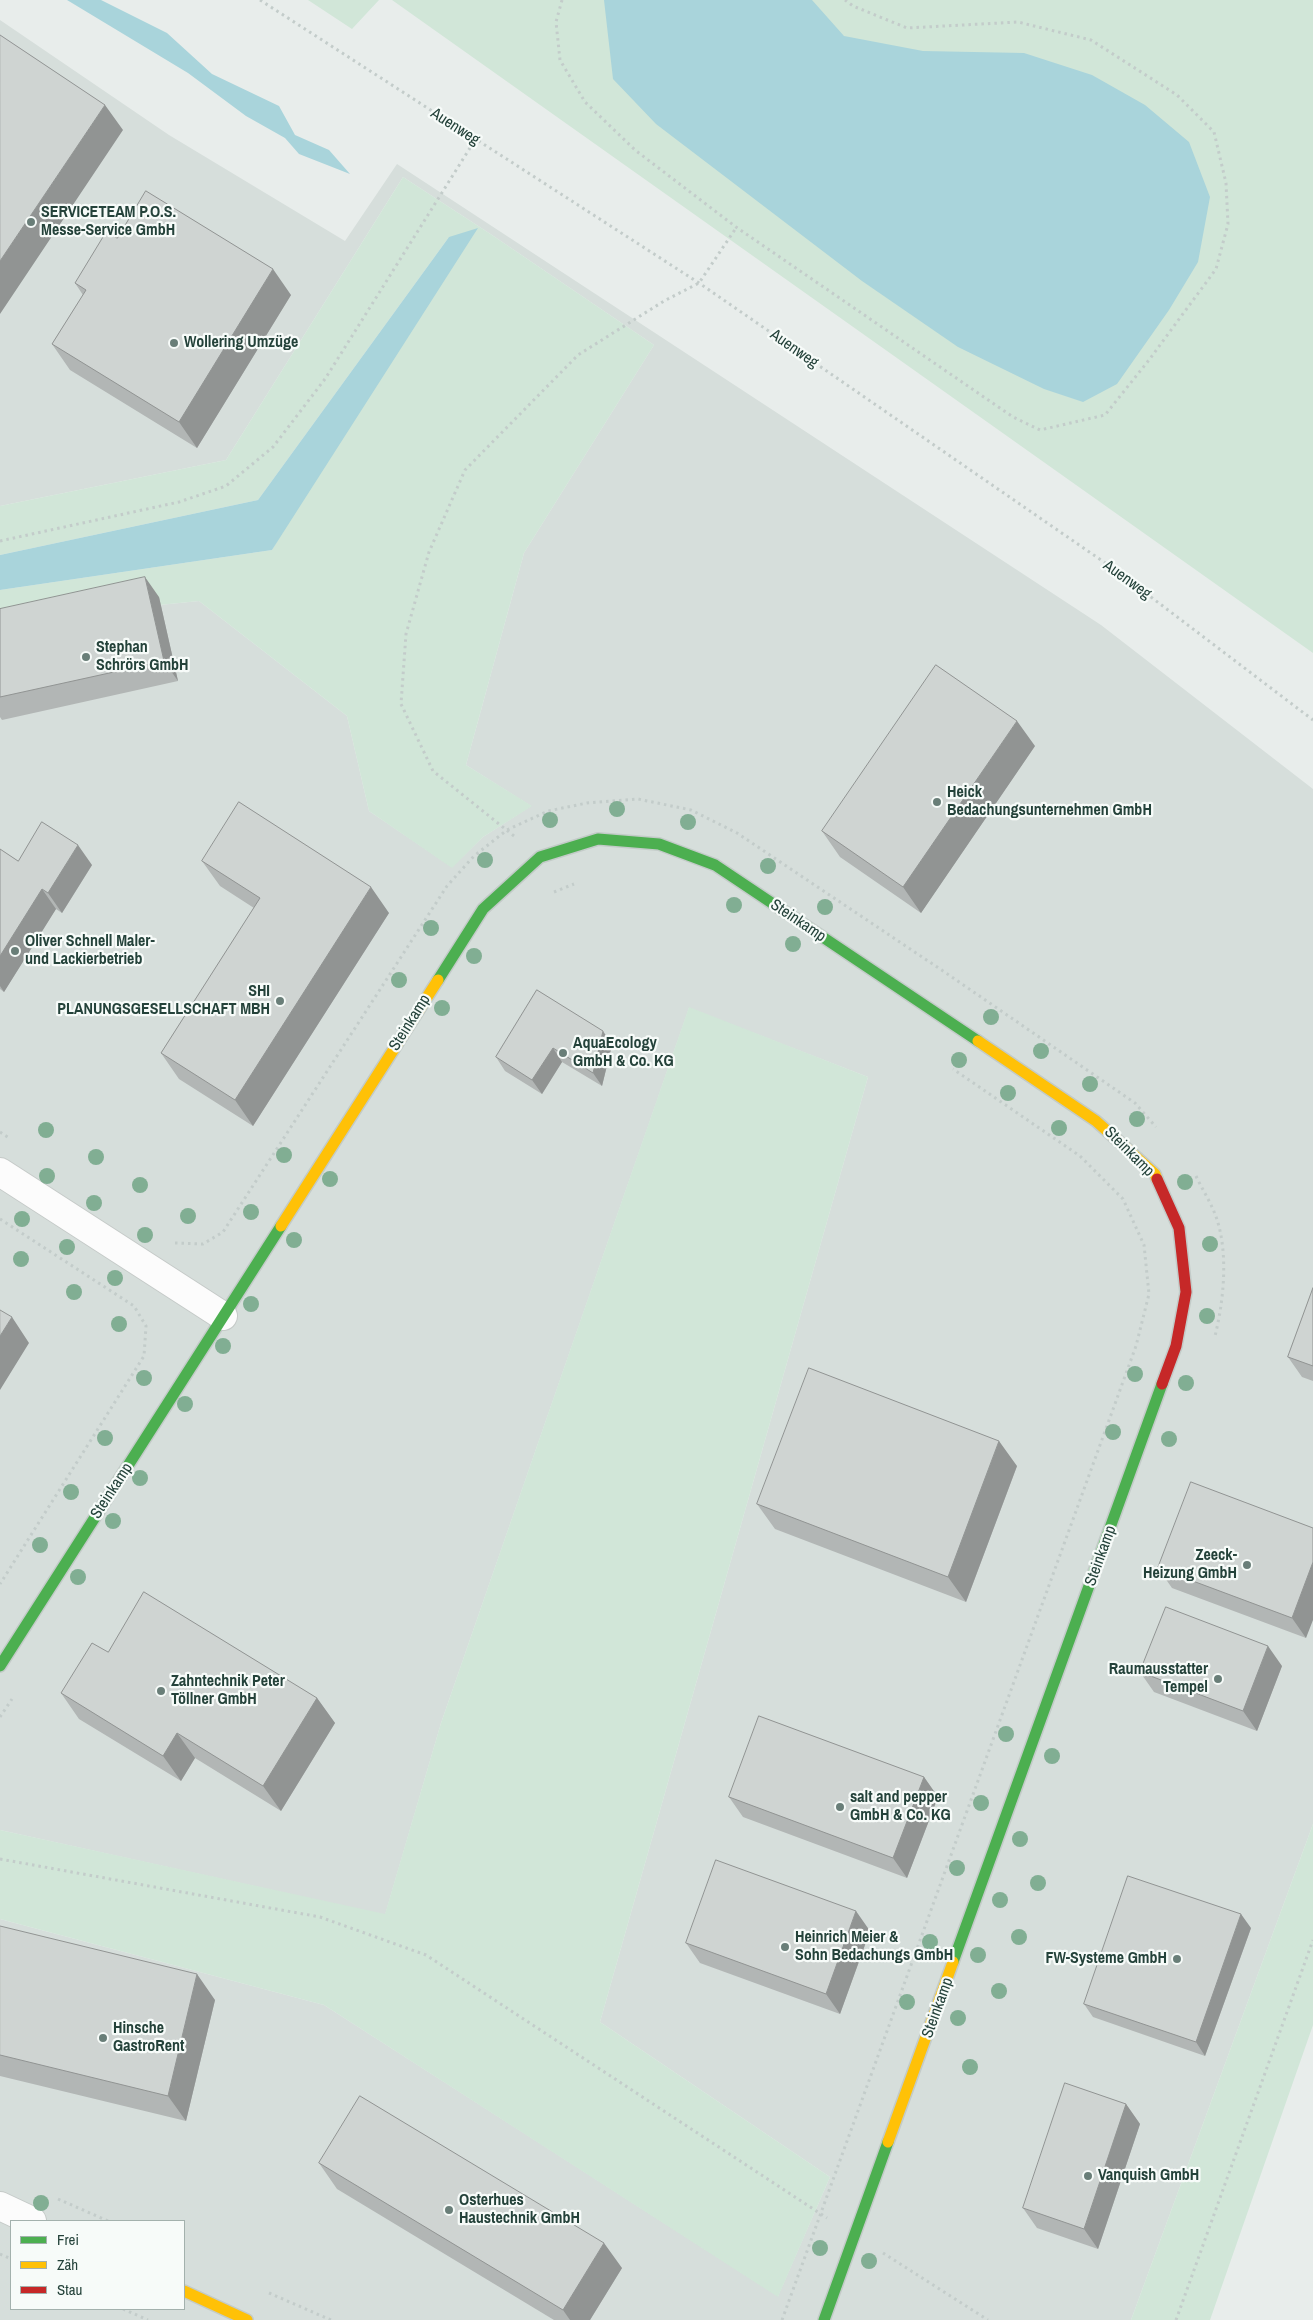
<!DOCTYPE html>
<html>
<head>
<meta charset="utf-8">
<style>
	body { margin:0 }
	#map { position:relative; width:1313px; height:2320px; overflow:hidden; background:#e8edeb; font-family:"Archivo Narrow",sans-serif }
	canvas { display:block }
	.legend { position:absolute; left:10px; top:2220px; width:175px; height:90px; box-sizing:border-box; background:#f7fbf9; border:1px solid #a3b1ad; margin:0; padding:6px 9px; list-style:none; font-size:15px; color:#24423a }
	.legend li { display:flex; align-items:center; gap:10px; height:25px }
	.legend b { width:25px; border:1px solid #a3b1ad }
</style>
</head>
<body>
<div id="map">
<canvas width="1313" height="2320"></canvas>
<ul class="legend">
<li><b style="height:6px;background:#4caf50"></b>Frei</li>
<li><b style="height:6px;background:#ffc107"></b>Zäh</li>
<li><b style="height:6px;background:#c62828"></b>Stau</li>
</ul>
</div>
<script>
const ctx = document.querySelector('canvas').getContext('2d');
ctx.lineJoin = 'round';
function fillPath(path, color) { ctx.fillStyle = color; ctx.fill(path, 'evenodd'); }
function strokePath(path, color, width, dash) { ctx.strokeStyle = color; ctx.lineWidth = width; ctx.lineCap = dash ? 'butt' : 'round'; ctx.setLineDash(dash || []); ctx.stroke(path); }
function drawText(font, color, halo, rows, align = 'center') {
  ctx.font = font + ' "Archivo Narrow",sans-serif'; ctx.lineWidth = 4.5; ctx.setLineDash([]); ctx.textBaseline = 'middle'; ctx.strokeStyle = halo; ctx.fillStyle = color; for (const [text, x, y, turn = 0] of rows) {
    ctx.save(); ctx.translate(x, y); ctx.rotate((+turn || 0) * Math.PI / 180); ctx.textAlign = isNaN(turn) ? turn : align; if (halo) ctx.strokeText(text, 0, 0); ctx.fillText(text, 0, 0); ctx.restore();
  }
}
const built = new Path2D(`
	M0 20 169 135 345 241 397 164 1101 625 1313 789V1824L1131 2320H0V1919L324 2005 778 2296 830 2177 600 2022 868 1077 689 1008 441 1723 385 1915 0 1830V621L199 601 347 716 369 811 452 867 483 837 531 806 466 765 524 553 654 345 492 235 403 177 226 460 0 506ZM11 2221H184V2309H11Z`);
const green = new Path2D(`
	M308 0H379L352 29Z
	M392 0H1313V653Z
	M403 177 492 235 654 345 524 553 466 765 532 806 483 837 452 868 369 811 347 716 199 601 0 621V590L272 550 449 237 258 500 0 555V506L226 460Z
	M689 1007 868 1077 600 2022 830 2177 778 2297 324 2005 0 1919V1830L385 1914 441 1723Z
	M1313 1824V2025L1210 2320H1131Z`);
const water = new Path2D(`
	M67 0H101L167 33 212 74 279 106 295 135 329 150 350 174 299 154 285 138 246 116 188 73Z
	M604 0H812L844 36 923 51 1024 53 1092 75 1145 105 1189 142 1210 197 1198 262 1169 310 1117 384 1083 402 1044 389 958 347 862 281 656 124 613 79Z
	M478 228 272 550 0 590V555L258 500 449 237Z`);
const path = new Path2D(`
	M260 0 699 283 1114 569 1313 720
	M562 0 556 22 560 60 585 102 635 150 736 227 1013 417 1040 430 1105 415 1149 360 1216 269 1228 224 1226 183 1214 132 1177 95 1091 40 1018 22 907 28 853 6 845 0
	M0 541 179 502 226 486 273 447 325 379 475 140
	M514 836 433 771 401 704 406 634 429 552 465 470 578 355 664 301 699 283 736 228
	M554 892 574 884
	M0 1132 9 1138
	M1196 1176C1202 1189 1210 1201 1215 1214 1229 1250 1224 1300 1215 1336
	M0 1219 134 1306 146 1326 144 1356 0 1584
	M175 1243 203 1244 223 1232 447 886 474 856 507 830 548 811 587 803 638 799 691 810 737 833 946 973 1135 1103 1156 1127
	M0 1717 12 1699
	M0 1859 320 1917 426 1955 827 2218
	M58 2199 108 2221
	M883 2253 988 2320
	M0 2254 11 2259
	M269 2293 331 2320
	M123 2309 148 2320
	M782 2320 1136 1346 1149 1294 1144 1245 1123 1199 1080 1156 953 1069
	M1176 2320 1313 1940`);
const street = new Path2D(`
	M0 1172 223 1316
	M0 2206 32 2221`);
const fast = new Path2D(`
	M438 980 483 909 540 857 598 839 659 844 715 865 978 1041
	M0 1666 281 1226
	M953 1962 1162 1384
	M824 2320 888 2142`);
const slow = new Path2D(`
	M978 1041 1096 1121 1155 1174 1157 1179
	M281 1226 438 980
	M888 2142 953 1962
	M184 2291 247 2320`);
const jam = new Path2D(`
	M1157 1179 1179 1228 1186 1292 1176 1346 1162 1384`);
const trees = [
	[617,809],
	[550,820],
	[688,822],
	[485,860],
	[768,866],
	[734,905],
	[825,907],
	[431,928],
	[793,944],
	[474,956],
	[399,980],
	[442,1008],
	[991,1017],
	[1041,1051],
	[959,1060],
	[1090,1084],
	[1008,1093],
	[1137,1119],
	[1059,1128],
	[46,1130],
	[284,1155],
	[96,1157],
	[47,1176],
	[330,1179],
	[1185,1182],
	[140,1185],
	[94,1203],
	[251,1212],
	[188,1216],
	[22,1219],
	[145,1235],
	[294,1240],
	[1210,1244],
	[67,1247],
	[21,1259],
	[115,1278],
	[74,1292],
	[251,1304],
	[1207,1316],
	[119,1324],
	[223,1346],
	[1135,1374],
	[144,1378],
	[1186,1383],
	[185,1404],
	[1113,1432],
	[105,1438],
	[1169,1439],
	[140,1478],
	[71,1492],
	[113,1521],
	[40,1545],
	[78,1577],
	[1006,1734],
	[1052,1756],
	[981,1803],
	[1020,1839],
	[957,1868],
	[1038,1883],
	[1000,1900],
	[1019,1937],
	[930,1942],
	[978,1955],
	[999,1991],
	[907,2002],
	[958,2018],
	[970,2067],
	[41,2203],
	[820,2248],
	[869,2261]
];
const wall = new Path2D(`
	M117 238 291 295 197 448 70 370 52 344 83 295 75 283Z
	M159 597 178 681 2 720 0 717V609Z
	M1035 746 921 913 840 857 822 831Z
	M0 849 18 861 92 865 62 913 56 909 4 992 0 989Z
	M202 861 389 913 253 1126 179 1079 161 1053 254 908 220 886Z
	M537 990 612 1045 602 1086 562 1062 542 1094 505 1071 496 1057Z
	M1313 1288V1381L1302 1377 1288 1357Z
	M1017 1466 966 1602 775 1529 757 1504Z
	M1313 1528 1306 1638 1172 1588 1158 1568Z
	M108 1652 317 1698 335 1723 281 1811 195 1758 181 1781 79 1719 61 1693Z
	M1282 1666 1257 1731 1154 1692 1140 1672Z
	M924 1777 938 1797 907 1878 743 1817 729 1797Z
	M0 1926 215 2000 186 2121 0 2076Z
	M1251 1928 1205 2056 1093 2017 1084 2004Z
	M870 1931 840 2014 700 1963 686 1943Z
	M1126 2104 1140 2124 1098 2249 1037 2228 1023 2208Z
	M319 2163 622 2268 590 2320H554L337 2189Z`);
const shadedWall = new Path2D(`
	M105 105 123 130 0 314V261Z
	M273 269 291 295 197 448 179 422Z
	M145 577 159 597 178 681 164 661Z
	M1017 721 1035 746 921 913 903 887Z
	M78 845 92 865 62 913 48 893Z
	M371 887 389 913 253 1126 235 1100Z
	M42 889 56 909 4 992 0 986V956Z
	M603 1031 612 1045 602 1086 593 1073Z
	M553 1048 562 1062 542 1094 532 1080Z
	M12 1317 29 1343 0 1390V1336Z
	M999 1441 1017 1466 966 1602 948 1577Z
	M1313 1562V1620L1306 1638 1292 1618Z
	M1268 1646 1282 1666 1257 1731 1243 1711Z
	M317 1698 335 1723 281 1811 263 1786Z
	M177 1733 195 1758 181 1781 163 1756Z
	M924 1777 938 1797 907 1878 893 1858Z
	M856 1911 870 1931 840 2014 826 1994Z
	M1241 1914 1251 1928 1205 2056 1196 2042Z
	M197 1974 215 2000 186 2121 168 2096Z
	M1126 2104 1140 2124 1098 2249 1084 2229Z
	M604 2243 622 2268 590 2320H570L563 2310Z`);
const building = new Path2D(`
	M0 35 105 105 0 261Z
	M146 191 273 269 179 422 52 344 86 290 75 283 106 232 117 238Z
	M145 577 164 661 0 697V609Z
	M936 665 1017 721 903 887 822 831Z
	M239 802 371 887 235 1100 161 1053 260 898 202 861Z
	M42 822 78 845 48 893 42 889 0 956V849L18 861Z
	M537 990 603 1031 593 1073 553 1048 532 1080 496 1057Z
	M1313 1288V1366L1288 1357Z
	M0 1310 12 1317 0 1336Z
	M809 1368 999 1441 948 1577 757 1504Z
	M1191 1482 1313 1528V1562L1292 1618 1158 1568Z
	M144 1592 317 1698 263 1786 177 1733 163 1756 61 1693 92 1643 108 1652Z
	M1166 1607 1268 1646 1243 1711 1140 1672Z
	M759 1716 924 1777 893 1858 729 1797Z
	M716 1860 856 1911 826 1994 686 1943Z
	M1128 1876 1241 1914 1196 2042 1084 2004Z
	M0 1926 197 1974 168 2096 0 2055Z
	M1065 2083 1126 2104 1084 2229 1023 2208Z
	M360 2096 604 2243 563 2310 319 2163Z`);
const markers = [
	[31,222,5,"#697e78"],
	[174,343,5,"#697e78"],
	[86,657,5,"#697e78"],
	[937,802,5,"#697e78"],
	[15,951,5,"#697e78"],
	[280,1001,5,"#697e78"],
	[563,1053,5,"#697e78"],
	[1247,1565,5,"#697e78"],
	[1218,1679,5,"#697e78"],
	[161,1691,5,"#697e78"],
	[840,1807,5,"#697e78"],
	[785,1947,5,"#697e78"],
	[1177,1959,5,"#697e78"],
	[103,2038,5,"#697e78"],
	[1088,2176,5,"#697e78"],
	[449,2210,5,"#697e78"]
];
const streetNames = [
	["Auenweg",455,127,33],
	["Auenweg",794,349,35],
	["Auenweg",1127,580,36],
	["Steinkamp",798,921,34],
	["Steinkamp",410,1023,-58],
	["Steinkamp",1129,1152,45],
	["Steinkamp",112,1491,-57],
	["Steinkamp",1101,1556,-70],
	["Steinkamp",938,2008,-70]
];
const poiNames = [
	["SERVICETEAM P.O.S.",41,213],
	["Messe-Service GmbH",41,231],
	["Wollering Umzüge",184,343],
	["Stephan",96,648],
	["Schrörs GmbH",96,666],
	["Heick",947,793],
	["Bedachungsunternehmen GmbH",947,811],
	["Oliver Schnell Maler-",25,942],
	["und Lackierbetrieb",25,960],
	["SHI",270,992,"right"],
	["PLANUNGSGESELLSCHAFT MBH",270,1010,"right"],
	["AquaEcology",573,1044],
	["GmbH & Co. KG",573,1062],
	["Zeeck-",1237,1556,"right"],
	["Heizung GmbH",1237,1574,"right"],
	["Raumausstatter",1208,1670,"right"],
	["Tempel",1208,1688,"right"],
	["Zahntechnik Peter",171,1682],
	["Töllner GmbH",171,1700],
	["salt and pepper",850,1798],
	["GmbH & Co. KG",850,1816],
	["Heinrich Meier &",795,1938],
	["Sohn Bedachungs GmbH",795,1956],
	["FW-Systeme GmbH",1167,1959,"right"],
	["Hinsche",113,2029],
	["GastroRent",113,2047],
	["Vanquish GmbH",1098,2176],
	["Osterhues",459,2201],
	["Haustechnik GmbH",459,2219]
];
fillPath(built, '#d6dedb');
fillPath(green, '#d1e6d8');
fillPath(water, '#a9d4db');
strokePath(street, '#c5cac8', 30);
strokePath(fast, '#c3cbc8', 14);
strokePath(slow, '#c3cbc8', 14);
strokePath(jam, '#c3cbc8', 14);
strokePath(path, '#c3ccca', 3, [2.5, 4]);
strokePath(street, '#fcfcfc', 28);
strokePath(fast, '#4caf50', 11);
strokePath(slow, '#ffc107', 11);
strokePath(jam, '#c62828', 11);
ctx.fillStyle = '#81ae93';
for (const [x, y] of trees) { ctx.beginPath(); ctx.arc(x, y, 8, 0, 2 * Math.PI); ctx.fill(); }
fillPath(wall, '#b2b6b5');
fillPath(shadedWall, '#919493');
fillPath(building, '#cfd4d2');
strokePath(building, '#919493', 1);
for (const [x, y, r, color] of markers) { const dot = new Path2D(); dot.arc(x, y, r, 0, 2 * Math.PI); ctx.fillStyle = color; ctx.fill(dot); strokePath(dot, '#f7fbf9', 2); }
drawText('16px', '#24423a', '#f7fbf9', streetNames);
drawText('bold 16px', '#24423a', '#f7fbf9', poiNames, 'left');
</script>
</body>
</html>
